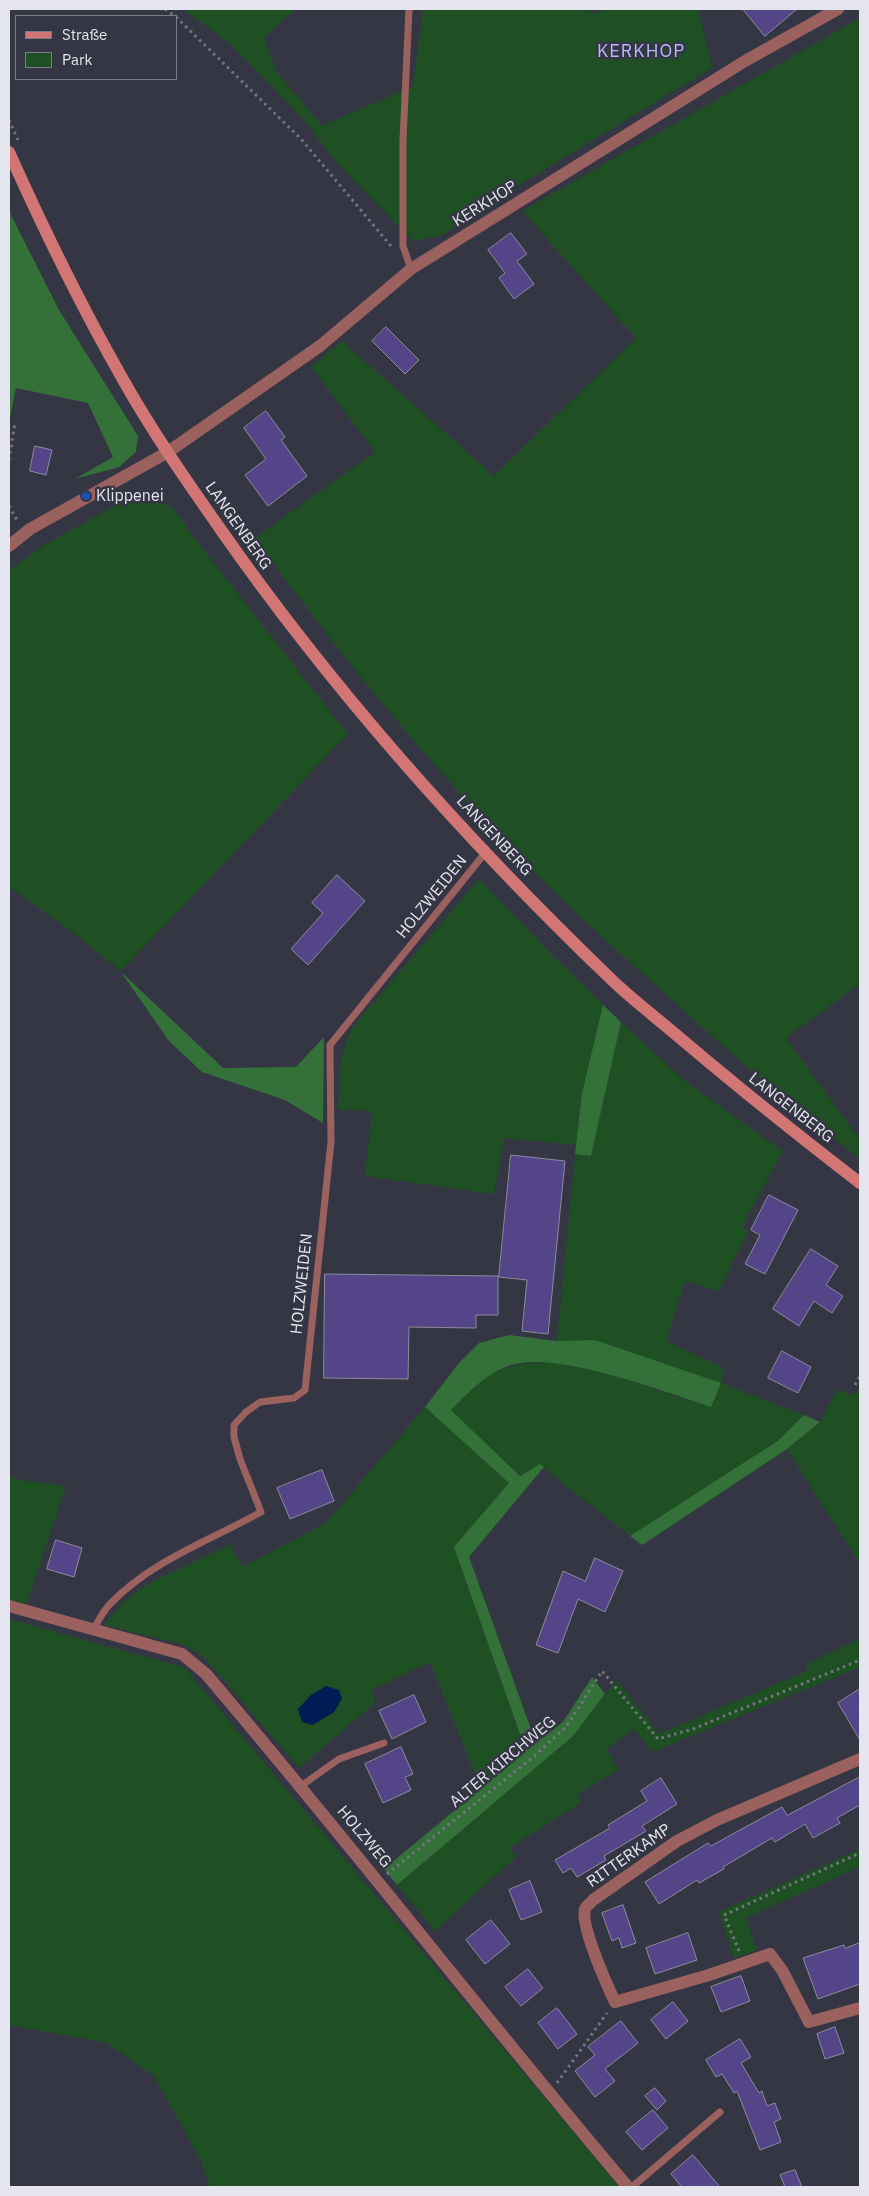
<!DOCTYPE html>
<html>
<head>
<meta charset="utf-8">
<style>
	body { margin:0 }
	#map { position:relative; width:869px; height:2196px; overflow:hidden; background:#353644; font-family:"IBM Plex Sans",sans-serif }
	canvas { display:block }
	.frame { position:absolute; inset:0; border:10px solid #e5e5ef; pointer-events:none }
	.legend { position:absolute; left:15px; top:15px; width:162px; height:65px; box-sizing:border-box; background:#353644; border:1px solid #7b7c88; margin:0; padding:6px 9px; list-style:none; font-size:15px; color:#e5e5ef }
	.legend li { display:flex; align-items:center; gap:10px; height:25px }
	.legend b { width:25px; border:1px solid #7b7c88 }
</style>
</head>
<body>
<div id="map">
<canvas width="869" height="2196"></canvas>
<div class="frame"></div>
<ul class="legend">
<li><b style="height:6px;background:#d17674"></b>Straße</li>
<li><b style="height:14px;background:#1f5023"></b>Park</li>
</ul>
</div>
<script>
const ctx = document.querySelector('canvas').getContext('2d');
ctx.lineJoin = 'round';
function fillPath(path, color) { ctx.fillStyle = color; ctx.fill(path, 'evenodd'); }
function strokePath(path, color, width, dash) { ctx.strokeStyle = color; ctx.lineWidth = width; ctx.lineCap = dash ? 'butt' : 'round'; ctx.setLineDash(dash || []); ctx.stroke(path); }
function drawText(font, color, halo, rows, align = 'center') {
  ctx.font = font + ' "IBM Plex Sans",sans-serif'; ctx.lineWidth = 5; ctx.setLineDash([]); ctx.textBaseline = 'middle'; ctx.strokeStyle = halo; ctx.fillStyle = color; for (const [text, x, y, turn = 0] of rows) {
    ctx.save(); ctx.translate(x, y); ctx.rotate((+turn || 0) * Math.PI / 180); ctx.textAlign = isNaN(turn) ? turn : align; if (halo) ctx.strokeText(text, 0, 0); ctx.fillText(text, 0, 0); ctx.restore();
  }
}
const green = new Path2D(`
	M183 9H296L264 37 276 71 322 126 413 86 423 9H581L600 14 601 9H698L712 68 473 213 441 236 413 241 337 163 303 119 255 69 228 42Z
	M860 18V984L786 1038 860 1140V1159C797 1111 738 1060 680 1007 621 954 562 902 508 845 416 749 333 645 255 538L375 452 311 367 342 341 494 476 636 338 522 211Z
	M154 498 173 508 202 548 348 734 121 971 71 931 9 887V570L46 544 126 500Z
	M479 879 550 953 603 1005 582 1092 576 1145 504 1138 494 1194 365 1176 372 1111 338 1109 341 1058 351 1029Z
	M621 1022 685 1081 783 1151 742 1226 748 1231 719 1291 685 1281 666 1341 724 1368 721 1383 804 1415 779 1440 630 1536 540 1465 521 1476 451 1410C460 1401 470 1388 481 1380 548 1334 642 1391 711 1406L595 1340 557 1341 575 1154 591 1156Z
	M860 1386V1564L787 1449 820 1422 837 1390 855 1395Z
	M425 1407 509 1483 454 1547 526 1751 481 1789 430 1662 371 1691 375 1703 299 1768 203 1656 182 1644 104 1625 122 1603 148 1584 230 1544 242 1567 326 1523Z
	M9 1476 20 1480 66 1486 26 1605 9 1600Z
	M9 1619 185 1668 619 2187H210L201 2161 154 2076 107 2043 9 2025Z
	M860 1639V1667L652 1752 635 1729 607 1748 618 1770 578 1794 581 1802 510 1848 516 1857 435 1931 397 1885 573 1736 617 1680 659 1734 807 1671V1664Z
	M860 1849V1867L746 1918 757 1950 734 1958 719 1912Z`);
const forest = new Path2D(`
	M9 211 59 310 138 436 136 452 119 467 75 479 113 457 88 403 16 388 9 423Z
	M121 972 223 1068 296 1067 324 1037 323 1123 285 1100 202 1072 169 1041Z
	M603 1005 621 1022 591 1156 575 1154 582 1093Z
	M509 1335 557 1341 595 1340 721 1383 711 1407C664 1392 554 1349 508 1366 484 1375 469 1392 451 1410L520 1476 540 1464 544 1467 469 1557 536 1743 563 1722 592 1677 605 1694 573 1736 397 1885 384 1869 526 1751 454 1547 509 1483 425 1407 459 1363 479 1343Z
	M804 1415 820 1422 787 1449 642 1545 630 1536 779 1440Z`);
const water = new Path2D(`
	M326 1686 339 1690 342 1699 334 1712 313 1725 302 1722 298 1709 311 1695Z`);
const building = new Path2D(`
	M743 9H797L765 36Z
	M511 233 527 254 517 261 534 284 514 299 499 278 505 273 488 250Z
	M386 327 419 360 405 374 372 341Z
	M266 411 285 437 281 440 307 476 268 506 245 475 266 459 244 428Z
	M35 446 52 450 46 475 30 471Z
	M337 875 365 901 308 965 291 949 323 913 312 903Z
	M511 1155 565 1161 548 1334 522 1331 527 1280 499 1277Z
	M769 1195 798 1210 765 1274 745 1264 760 1235 751 1230Z
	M811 1249 838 1266 826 1285 843 1296 832 1313 814 1301 799 1326 773 1309Z
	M325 1274 498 1276V1315H476V1328L409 1327 408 1379 324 1378Z
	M782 1351 811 1367 798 1393 768 1378Z
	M322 1470 334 1501 290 1519 277 1488Z
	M56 1540 82 1548 74 1577 47 1569Z
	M595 1558 623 1571 605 1612 578 1599 558 1653 536 1645 563 1571 585 1581Z
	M860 1689V1740L838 1703Z
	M414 1695 426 1722 392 1739 379 1711Z
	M401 1747 413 1774 405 1777 411 1790 383 1803 365 1764Z
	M860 1777V1805L837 1818 840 1823 813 1838 805 1824 775 1842 772 1838 723 1867 724 1869 699 1883 697 1880 659 1904 645 1882 708 1843 711 1846 782 1807 787 1815Z
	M661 1778 677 1804 642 1826 646 1831 604 1856 606 1860 577 1877 571 1868 563 1873 555 1860 610 1828 608 1825 647 1801 641 1791Z
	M530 1881 542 1912 521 1920 509 1890Z
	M623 1905 636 1943 622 1948 619 1938 612 1941 602 1913Z
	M491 1920 510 1944 485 1964 466 1940Z
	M688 1933 697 1960 655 1974 646 1948Z
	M860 1943V1984L818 1999 803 1958 844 1945 845 1948Z
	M528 1969 543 1988 521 2006 505 1987Z
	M741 1976 750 2001 721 2012 711 1987Z
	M673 2002 688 2021 666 2039 651 2020Z
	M557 2008 577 2034 558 2049 538 2023Z
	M621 2021 638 2043 605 2069 615 2081 595 2097 575 2071 595 2055 588 2047Z
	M835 2027 844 2053 825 2059 817 2034Z
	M740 2039 751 2057 741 2063 759 2093 762 2091 767 2106 775 2103 781 2119 774 2122 781 2142 760 2150 737 2091 734 2093 722 2074 716 2077 706 2060Z
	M655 2088 666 2101 657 2110 645 2096Z
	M653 2110 668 2128 642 2150 626 2132Z
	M693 2155 720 2187H682L671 2174Z
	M795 2170 802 2187H785L780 2175Z`);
const path = new Path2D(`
	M165 9 175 16
	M176 17 301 139 391 246
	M9 120 18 140
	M9 460 15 422
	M9 506 18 522
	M855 1385 860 1376
	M387 1874 532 1758 566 1727 602 1671 658 1739 693 1729 860 1660
	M739 1951 724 1915 860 1853
	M557 2083 607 2013`);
const service = new Path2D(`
	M409 9 403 140V246L411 269
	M93 1629C99 1621 103 1611 110 1604 151 1561 211 1540 261 1512L240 1459 234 1437V1425L246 1412 260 1402 294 1398 305 1390 331 1142 330 1045 485 853
	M301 1786 339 1759 384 1743
	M632 2187 720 2112`);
const minor = new Path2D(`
	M168 452 320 346 411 269 745 61 838 9
	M9 1606 182 1654 206 1674C350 1843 485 2018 628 2187
	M860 1759 717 1820 677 1841 593 1900C591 1903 586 1906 585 1909 580 1925 607 1985 615 2002L709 1975 770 1954 782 1970 809 2022 860 2008`);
const tertiary = new Path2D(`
	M9 546 30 529 168 452`);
const secondary = new Path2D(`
	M9 152C43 228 80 304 121 376 151 430 186 480 221 530 335 693 469 843 613 981 634 1001 658 1019 680 1038 739 1088 799 1136 860 1183`);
const markers = [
	[86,496,5,"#1a4fb4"]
];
const streetNames = [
	["KERKHOP",485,204,-32],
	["LANGENBERG",238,526,55],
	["LANGENBERG",494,836,47],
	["HOLZWEIDEN",432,897,-51],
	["LANGENBERG",791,1108,38],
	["HOLZWEIDEN",302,1284,-84],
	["ALTER KIRCHWEG",503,1762,-40],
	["HOLZWEG",364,1837,50],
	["RITTERKAMP",629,1856,-35]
];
const poiNames = [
	["Klippenei",96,496]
];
const neighbourhoodNames = [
	["KERKHOP",641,52]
];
fillPath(green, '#1f5023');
fillPath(forest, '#337138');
fillPath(water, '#011b54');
fillPath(building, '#544589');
strokePath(building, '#8d8b9c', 1);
strokePath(path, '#757582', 3, [2.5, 4]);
strokePath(service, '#9b615f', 7);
strokePath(minor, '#9b615f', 12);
strokePath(tertiary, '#9b615f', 12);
strokePath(secondary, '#d17674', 12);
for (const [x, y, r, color] of markers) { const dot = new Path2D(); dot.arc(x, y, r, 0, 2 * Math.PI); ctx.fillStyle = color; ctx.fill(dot); strokePath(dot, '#353644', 2); }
drawText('16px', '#e5e5ef', '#353644', streetNames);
drawText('16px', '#e5e5ef', '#353644', poiNames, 'left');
ctx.letterSpacing = '1px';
drawText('18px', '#b9b7ff', '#353644', neighbourhoodNames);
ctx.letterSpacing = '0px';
</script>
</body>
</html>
